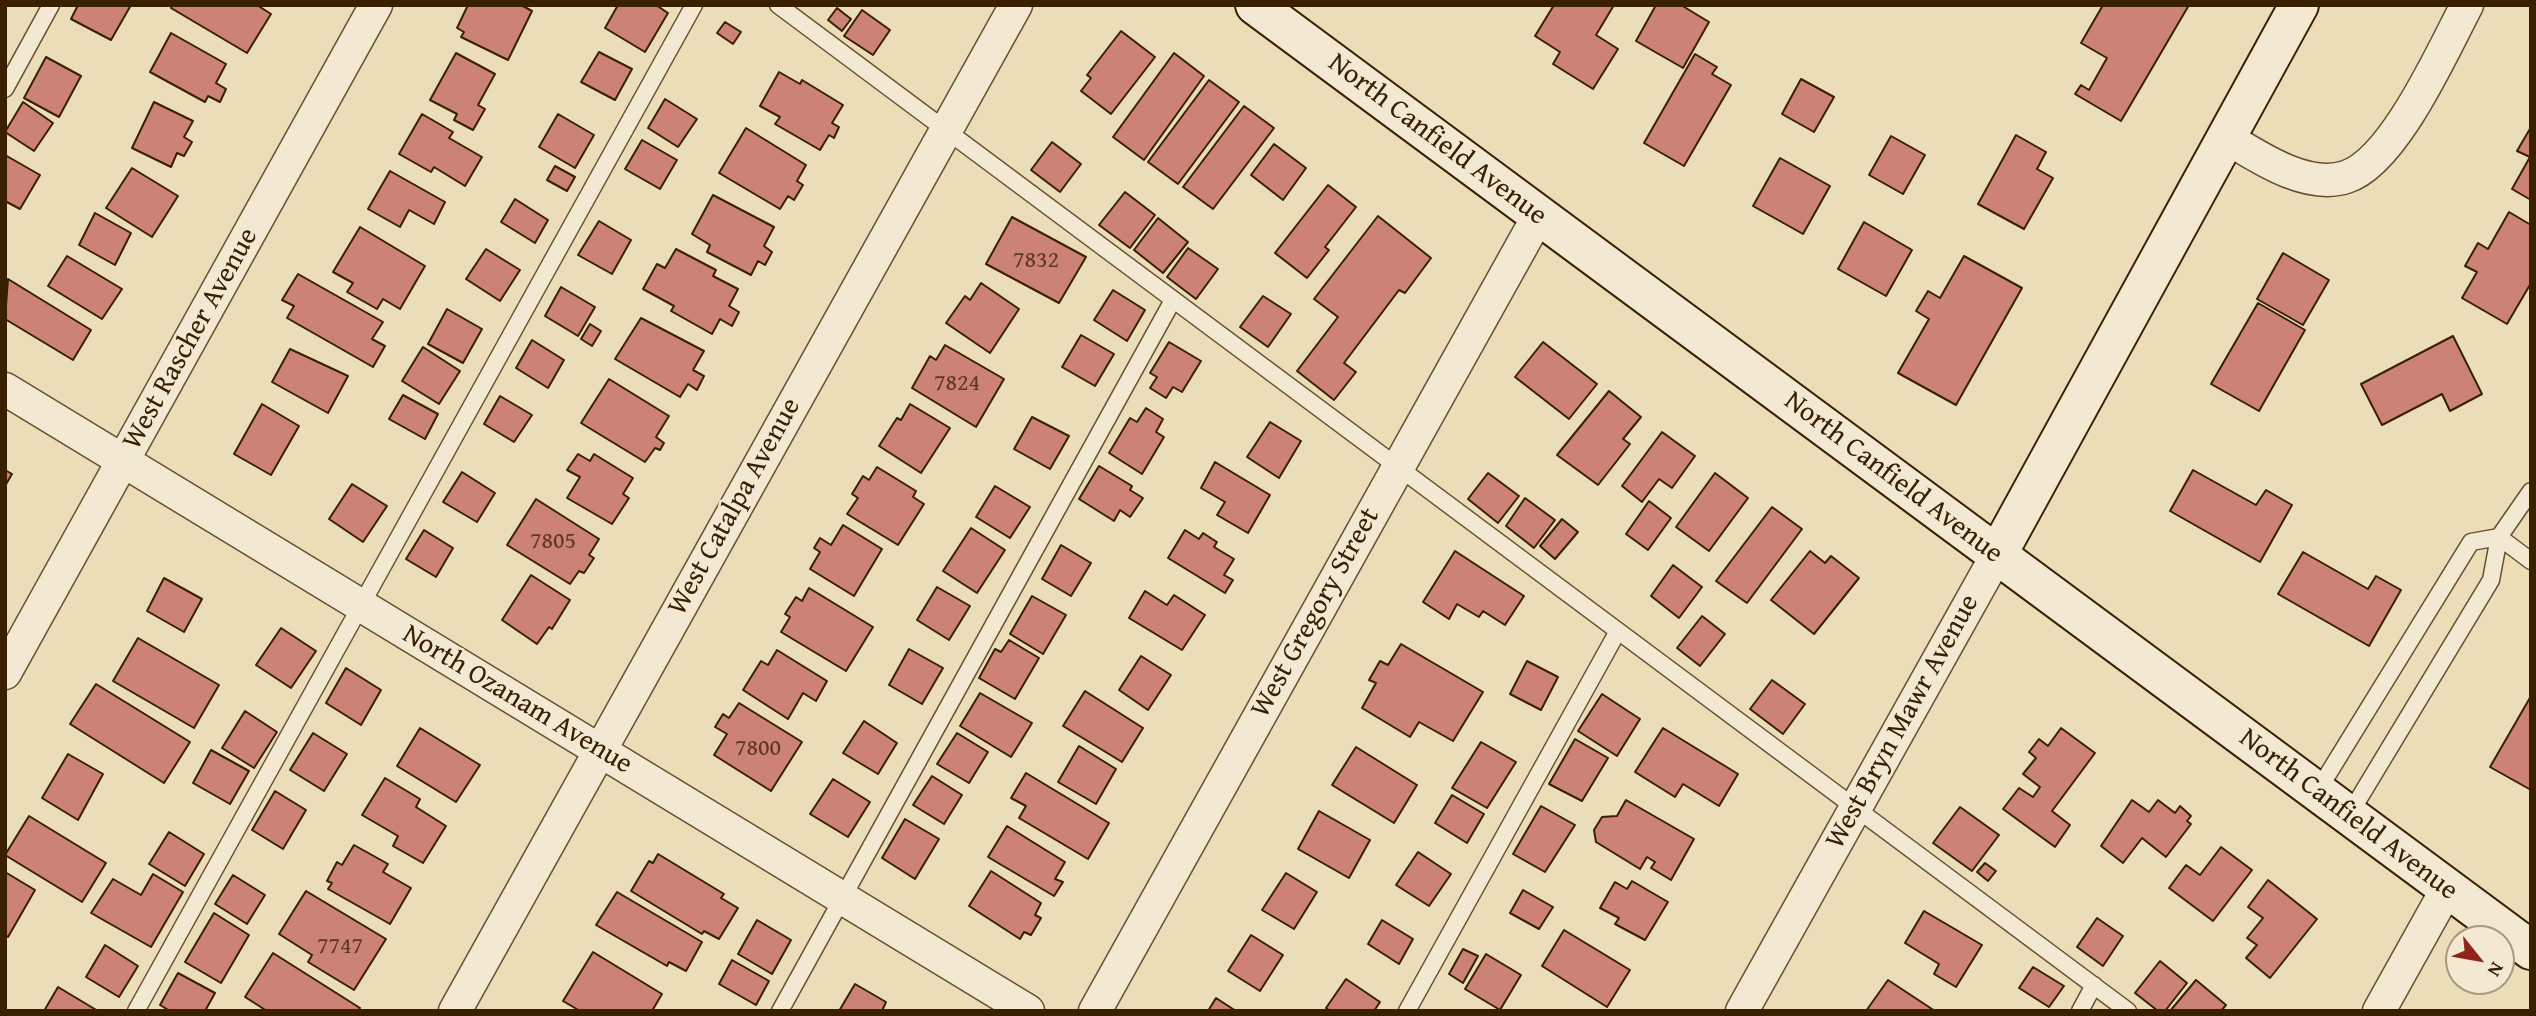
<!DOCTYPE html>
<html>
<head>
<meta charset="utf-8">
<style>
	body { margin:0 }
	#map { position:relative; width:2536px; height:1016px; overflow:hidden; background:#ecddb9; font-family:"Gentium Book Plus",serif }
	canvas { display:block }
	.frame { position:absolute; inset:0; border:7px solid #382001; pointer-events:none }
	.north { position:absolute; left:2445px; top:925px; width:70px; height:70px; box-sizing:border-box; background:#f3e9d2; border:2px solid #a8997e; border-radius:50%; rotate:121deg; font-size:19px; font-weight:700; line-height:28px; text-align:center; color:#382001 }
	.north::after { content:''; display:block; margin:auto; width:24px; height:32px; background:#8f2418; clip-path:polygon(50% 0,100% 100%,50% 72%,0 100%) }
</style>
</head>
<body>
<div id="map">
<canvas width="2536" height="1016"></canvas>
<div class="frame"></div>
<div class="north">N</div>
</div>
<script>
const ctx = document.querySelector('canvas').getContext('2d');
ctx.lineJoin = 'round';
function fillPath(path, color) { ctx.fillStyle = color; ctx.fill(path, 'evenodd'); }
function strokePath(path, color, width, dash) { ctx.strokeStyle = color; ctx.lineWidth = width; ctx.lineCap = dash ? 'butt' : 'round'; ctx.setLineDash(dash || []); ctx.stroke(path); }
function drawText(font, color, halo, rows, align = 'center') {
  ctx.font = font + ' "Gentium Book Plus",serif'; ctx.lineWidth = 5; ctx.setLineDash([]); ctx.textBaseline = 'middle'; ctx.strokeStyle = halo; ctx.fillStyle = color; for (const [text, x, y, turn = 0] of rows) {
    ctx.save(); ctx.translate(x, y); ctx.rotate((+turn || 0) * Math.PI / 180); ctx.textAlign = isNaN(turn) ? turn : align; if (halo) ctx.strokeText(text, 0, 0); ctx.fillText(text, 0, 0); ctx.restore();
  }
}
const building = new Path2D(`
	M78 5H131L111 40 71 19Z
	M173 5H257L271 14 247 53 171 8Z
	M468 5H521L532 11 508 60 461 37 464 32 457 28Z
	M618 5H656L668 13 645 52 605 28Z
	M1554 5H1614L1596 35 1618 49 1593 89 1553 64 1560 52 1535 36Z
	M1656 5H1681L1709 22 1683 68 1636 41Z
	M2103 5H2189L2121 121 2075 94 2081 85 2089 90 2107 58 2081 43Z
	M837 8 851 19 842 31 828 20Z
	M862 10 890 30 873 55 844 36Z
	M725 22 741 32 733 44 717 33Z
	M1121 31 1155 57 1111 114 1081 91 1091 78 1087 75Z
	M171 33 226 64 216 83 226 89 220 102 208 96 205 102 150 72Z
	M599 52 632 69 615 100 581 82Z
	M456 53 495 74 478 105 485 109 473 130 454 120 457 114 430 100Z
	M1174 53 1204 76 1144 160 1113 137Z
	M1695 54 1717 67 1712 74 1731 85 1684 166 1644 143Z
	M46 57 81 76 59 117 24 98Z
	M779 72 800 84 802 80 843 105 832 123 839 127 834 138 829 135 820 150 775 124 780 117 760 106Z
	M1801 79 1834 97 1814 132 1782 114Z
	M1209 80 1239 102 1178 184 1148 162Z
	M665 99 697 119 678 147 648 128Z
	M23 102 53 123 34 151 5 132Z
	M154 102 193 121 184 137 192 142 184 156 177 153 171 167 132 148Z
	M1244 106 1274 128 1213 209 1183 187Z
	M422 114 453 132 449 138 482 157 465 186 434 167 431 172 399 154Z
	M558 114 594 135 575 168 539 147Z
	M2531 127V200L2512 189 2530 157 2517 151Z
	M746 128 806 165 797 181 803 185 794 200 788 196 780 209 719 173Z
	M2016 135 2046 152 2037 169 2053 178 2024 229 1978 204Z
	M1891 136 1925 155 1903 194 1869 175Z
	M642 140 677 160 660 189 625 169Z
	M1052 142 1081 164 1060 192 1031 170Z
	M1274 144 1306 168 1283 200 1251 175Z
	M5 155 40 175 20 209 5 201Z
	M1780 158 1830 186 1803 234 1753 206Z
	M555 166 575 177 567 191 547 180Z
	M132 168 178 196 152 237 106 208Z
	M390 171 445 202 434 224 409 210 400 227 368 209Z
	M1328 185 1356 207 1325 247 1329 250 1307 278 1275 253Z
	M1125 192 1155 215 1130 248 1099 225Z
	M713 195 774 227 764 246 772 252 765 265 758 261 751 275 707 252 710 245 692 234Z
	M515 199 548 220 535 243 501 222Z
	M2509 212 2531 225V283L2507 324 2462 298 2477 272 2465 266 2478 243 2488 249Z
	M95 213 131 233 115 265 79 245Z
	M1378 216 1431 258 1405 293 1399 290 1344 363 1356 372 1334 400 1297 371 1338 317 1314 299Z
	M1012 217 1086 257 1059 303 986 264Z
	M1158 218 1188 242 1163 273 1134 250Z
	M599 221 631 240 612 274 578 255Z
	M1864 222 1912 250 1886 296 1838 269Z
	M360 227 425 266 400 309 383 299 377 309 347 292 353 283 333 272Z
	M1188 248 1218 269 1196 299 1167 277Z
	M486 249 520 270 500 301 466 279Z
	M676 249 716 270 713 276 738 289 729 306 739 312 732 326 720 319 712 334 671 311 674 306 643 289 657 264 665 268Z
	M2283 253 2329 280 2303 325 2257 299Z
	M67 256 122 289 102 319 48 286Z
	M1964 256 2022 288 1956 405 1898 373 1929 319 1916 311 1928 291 1940 298Z
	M298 274 383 322 372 339 385 346 373 367 287 318 294 306 282 300Z
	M8 279 91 330 73 360 5 319Z
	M981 283 1019 309 990 353 946 323 965 296 970 300Z
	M561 287 595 307 578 336 545 316Z
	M1113 290 1145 310 1127 341 1094 320Z
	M1263 296 1291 314 1268 347 1240 327Z
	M2258 303 2305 330 2259 411 2211 384Z
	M447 309 482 329 463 363 428 344Z
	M641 318 704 351 693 370 704 376 697 390 688 384 680 397 615 359Z
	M590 324 601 331 592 346 581 339Z
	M1081 335 1114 354 1095 386 1062 367Z
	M2453 336 2482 394 2450 411 2442 394 2382 425 2361 384Z
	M532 340 564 360 548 388 516 368Z
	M1169 342 1201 361 1182 392 1173 387 1166 398 1150 388 1157 377 1150 373Z
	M1543 342 1597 384 1569 419 1515 377Z
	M945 345 1004 379 976 427 912 388 930 356 936 360Z
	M423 347 460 371 439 404 402 381Z
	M290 349 348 376 328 413 272 382Z
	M609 379 669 416 656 437 664 443 660 450 655 448 645 462 581 423Z
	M1609 391 1641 417 1623 439 1630 444 1598 485 1557 455Z
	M403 395 438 414 425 439 389 419Z
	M500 396 532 415 514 442 484 424Z
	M262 404 299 426 271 475 234 454Z
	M910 404 950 428 921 473 879 446 897 418 901 420Z
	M1146 408 1163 419 1156 432 1164 437 1142 474 1109 453 1130 418 1137 422Z
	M1032 417 1069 436 1050 469 1014 449Z
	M1270 422 1301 441 1279 478 1247 457Z
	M1662 432 1695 456 1672 488 1659 479 1642 502 1622 486Z
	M578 454 590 461 594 454 633 478 623 494 629 498 612 524 567 498 580 477 567 470Z
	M1215 462 1270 495 1248 533 1217 515 1225 502 1201 488Z
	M1099 466 1132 486 1130 490 1143 498 1130 517 1120 510 1114 521 1079 499Z
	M877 467 916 491 913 497 924 504 898 545 847 514 858 498 852 494 863 476 869 480Z
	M5 470 12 474 5 486Z
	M2193 470 2256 505 2266 490 2292 505 2260 562 2170 511Z
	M462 472 495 493 477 522 443 502Z
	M1488 473 1519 496 1498 523 1468 499Z
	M1715 473 1748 498 1709 551 1676 527Z
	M352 484 387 506 363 542 329 519Z
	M995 486 1030 507 1010 538 976 517Z
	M1525 498 1555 520 1534 548 1506 526Z
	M536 499 599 539 589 555 594 558 584 573 579 571 570 584 507 545Z
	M1649 501 1671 518 1648 550 1626 534Z
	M1772 507 1802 529 1747 603 1716 581Z
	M1562 519 1578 532 1555 559 1540 546Z
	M843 525 882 549 854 596 810 569 820 552 814 548 820 538 831 545Z
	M971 528 1005 550 977 593 943 571Z
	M424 530 453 548 436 577 406 559Z
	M1185 530 1199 539 1203 533 1217 542 1214 547 1234 559 1224 575 1233 580 1225 593 1168 558Z
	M1061 545 1091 563 1071 596 1042 579Z
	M1455 551 1524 596 1505 625 1483 611 1479 617 1457 604 1449 619 1423 602Z
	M1810 551 1825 563 1831 556 1859 578 1814 634 1771 600Z
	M2303 552 2368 589 2376 576 2401 590 2369 646 2278 594Z
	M1673 565 1702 587 1679 618 1651 596Z
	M531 575 570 600 552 629 549 627 537 644 502 620Z
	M164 578 202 599 184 632 147 611Z
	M937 587 970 606 949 640 917 620Z
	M809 588 873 627 846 671 781 632 790 617 785 614 796 597 802 601Z
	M1145 591 1167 605 1174 595 1205 615 1182 650 1129 618Z
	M1032 596 1066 615 1043 654 1010 634Z
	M1702 616 1725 634 1700 666 1677 648Z
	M281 628 316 651 291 688 256 665Z
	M138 638 219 685 194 728 113 681Z
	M1009 640 1039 658 1015 699 979 678 995 649 1001 652Z
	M1401 644 1483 692 1453 741 1419 722 1410 737 1362 708 1376 683 1369 680 1380 661 1388 665Z
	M909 649 943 668 922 704 889 685Z
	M777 650 827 681 816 701 803 693 788 719 743 690 761 661 768 665Z
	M1141 656 1171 675 1148 710 1119 690Z
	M1527 661 1558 677 1541 710 1510 694Z
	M346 668 381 690 361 725 326 703Z
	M1772 680 1805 704 1783 734 1750 709Z
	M96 684 190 742 164 783 70 724Z
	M1085 691 1143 728 1122 762 1063 726Z
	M980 693 1032 723 1011 757 960 726Z
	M1602 694 1640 719 1617 756 1578 731Z
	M2531 696V790L2490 767Z
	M739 703 802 742 771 791 714 755 727 734 715 727 723 714 729 718Z
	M245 711 277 732 254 768 222 748Z
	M864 721 897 743 878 774 843 753Z
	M420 728 480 765 456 802 397 766Z
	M1663 728 1738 774 1719 806 1683 784 1675 797 1635 772Z
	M2061 728 2095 753 2052 811 2070 825 2055 847 2003 809 2019 788 2033 797 2040 787 2023 774 2036 758 2029 752 2039 739 2048 746Z
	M313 733 347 754 324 791 290 770Z
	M957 733 988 752 969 783 937 764Z
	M1575 739 1608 758 1582 801 1549 784Z
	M1481 742 1516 762 1487 808 1452 788Z
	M1079 746 1116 769 1096 804 1058 782Z
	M1356 747 1417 785 1394 823 1332 785Z
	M211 750 249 771 230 804 193 783Z
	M68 754 103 774 78 820 42 798Z
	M1026 773 1109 823 1088 859 1019 818 1026 806 1011 798Z
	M932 776 962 795 944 824 913 805Z
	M385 778 420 799 416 807 446 826 423 863 393 846 398 836 362 815Z
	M833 779 870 802 848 837 810 814Z
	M275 791 306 810 283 849 252 830Z
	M1452 795 1484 814 1467 843 1435 823Z
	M1626 800 1694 839 1671 880 1651 868 1655 862 1647 857 1640 869 1596 842 1594 830 1602 817 1617 816Z
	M2132 800 2149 812 2158 800 2175 813 2180 806 2191 816 2187 821 2191 824 2166 857 2142 838 2123 863 2101 846Z
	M1541 806 1575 825 1545 872 1513 854Z
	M1960 807 1999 835 1972 871 1933 843Z
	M1319 811 1370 840 1349 878 1298 849Z
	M29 816 106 863 82 902 5 855Z
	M905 819 939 839 915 879 882 858Z
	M1007 826 1065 862 1055 879 1063 882 1054 896 988 857Z
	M169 832 204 854 185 886 149 864Z
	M354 845 388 864 383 872 411 888 390 924 328 889 332 883 327 881 337 862 342 865Z
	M2221 847 2252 870 2213 921 2169 888 2186 865 2200 875Z
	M1418 852 1451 874 1429 906 1396 885Z
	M658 854 724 894 721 898 738 908 719 939 704 931 702 934 631 891 649 861 653 863Z
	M1985 863 1996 871 1988 881 1977 872Z
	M991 871 1041 903 1035 915 1041 918 1031 935 1024 932 1020 939 969 906Z
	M5 872 35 890 8 937 5 935Z
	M1286 873 1317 892 1294 929 1262 910Z
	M153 874 183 892 151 947 91 913 113 879 141 895Z
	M233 875 265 895 247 924 215 904Z
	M2268 880 2317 919 2270 978 2246 958 2257 945 2247 938 2263 918 2248 907Z
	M1632 881 1668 902 1645 940 1615 924 1619 918 1600 908 1615 882 1627 889Z
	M1523 890 1553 907 1539 929 1510 913Z
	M306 891 386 939 354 990 308 962 312 955 279 934Z
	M617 892 702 942 686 971 669 962 667 966 596 925Z
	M1924 911 1982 945 1956 987 1934 974 1939 964 1905 943Z
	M214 913 249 935 221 983 185 962Z
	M2097 918 2123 936 2103 966 2077 947Z
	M757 920 791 940 772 974 738 954Z
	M1382 920 1413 939 1399 964 1368 944Z
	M1564 930 1630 970 1607 1007 1542 966Z
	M1251 935 1283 955 1260 991 1228 971Z
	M105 945 138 966 119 997 86 977Z
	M1463 949 1478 956 1463 983 1449 974Z
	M593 952 662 994 652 1011H580L563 1001Z
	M273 953 360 1008 358 1011H267L245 997Z
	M1486 954 1521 975 1500 1010 1465 989Z
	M732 960 769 981 756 1005 719 984Z
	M2160 961 2187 983 2165 1011H2158L2135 993Z
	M2033 967 2064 986 2049 1007 2019 988Z
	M178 973 215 993 205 1011H170L160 1005Z
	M1346 979 1380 1002 1374 1011H1330L1326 1008Z
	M1888 980 1935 1011H1866Z
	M2196 980 2226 1005 2221 1011H2170Z
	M855 984 886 1002 882 1011H839Z
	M58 987 98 1011H44Z
	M1216 998 1236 1011H1208Z`);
const lane = new Path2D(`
	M778 5 2128 1011
	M5 89 51 5
	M2499 537 2531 561
	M2317 792 2471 542 2499 537
	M2349 815 2491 580 2499 537 2531 491
	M136 1011 694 5
	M780 1011 1173 300
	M1407 1011 1618 631
	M2080 1011 2094 985`);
const street = new Path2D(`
	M2227 138C2258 157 2307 190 2346 177 2394 162 2443 50 2467 5
	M5 389 1028 1011
	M5 673 376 5
	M455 1011 1016 5
	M1095 1011 1539 215
	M1742 1011 1997 555
	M2379 1011 2447 889`);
const secondary = new Path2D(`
	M1255 5 2531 950
	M1997 555 2299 5`);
const numberNames = [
	["7832",1036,261],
	["7824",957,384],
	["7805",553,542],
	["7800",758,749],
	["7747",340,947]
];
const streetNames = [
	["North Canfield Avenue",1437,140,37],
	["West Rascher Avenue",191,339,-61],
	["North Canfield Avenue",1893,478,37],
	["West Catalpa Avenue",735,507,-61],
	["West Gregory Street",1316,613,-61],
	["North Ozanam Avenue",517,700,31],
	["West Bryn Mawr Avenue",1903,722,-61],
	["North Canfield Avenue",2348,815,37]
];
fillPath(building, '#cc8277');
strokePath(building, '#382001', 2);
strokePath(lane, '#654f2f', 19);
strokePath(street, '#654f2f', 35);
strokePath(secondary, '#382001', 42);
strokePath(lane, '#f3e9d2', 16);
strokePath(street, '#f3e9d2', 32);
strokePath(secondary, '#f3e9d2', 38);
drawText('24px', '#5d381e', null, numberNames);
drawText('28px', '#382001', '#f3e9d2', streetNames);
</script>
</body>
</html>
